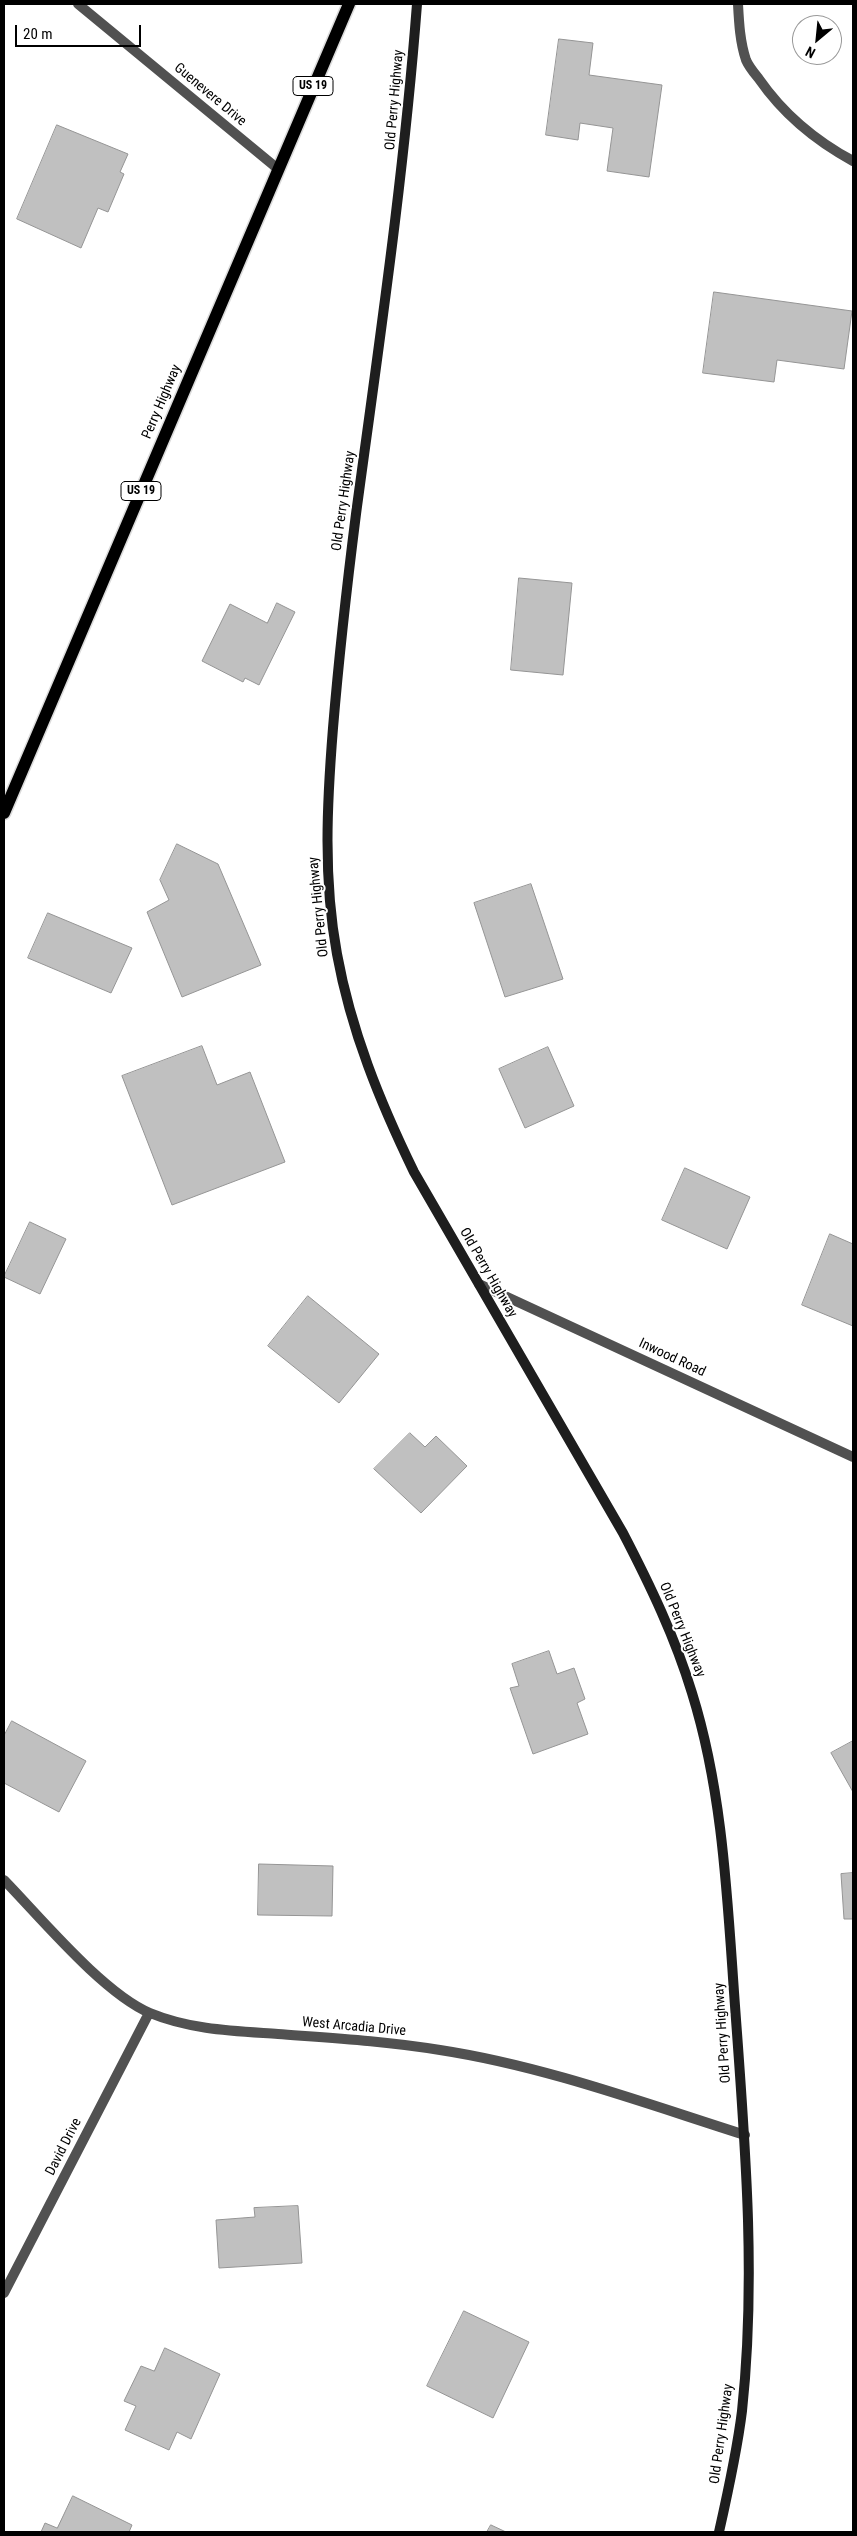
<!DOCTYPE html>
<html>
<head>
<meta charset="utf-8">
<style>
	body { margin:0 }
	#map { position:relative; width:857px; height:2536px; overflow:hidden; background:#fff; font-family:"Roboto Condensed",sans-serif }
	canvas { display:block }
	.frame { position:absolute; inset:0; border:5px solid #000; pointer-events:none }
	.north { position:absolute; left:792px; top:15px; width:50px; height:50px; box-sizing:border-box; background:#fff; border:1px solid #999; border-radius:50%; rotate:208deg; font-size:14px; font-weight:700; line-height:20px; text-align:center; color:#000 }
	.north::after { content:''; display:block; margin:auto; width:18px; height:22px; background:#000; clip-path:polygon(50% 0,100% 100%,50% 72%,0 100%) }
	.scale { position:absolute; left:15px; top:25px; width:126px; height:22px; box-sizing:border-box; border:2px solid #000; border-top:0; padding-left:6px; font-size:15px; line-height:18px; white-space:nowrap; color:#000; -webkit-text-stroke:4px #fff; paint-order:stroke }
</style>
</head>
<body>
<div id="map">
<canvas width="857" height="2536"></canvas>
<div class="frame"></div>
<div class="north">N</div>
<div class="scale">20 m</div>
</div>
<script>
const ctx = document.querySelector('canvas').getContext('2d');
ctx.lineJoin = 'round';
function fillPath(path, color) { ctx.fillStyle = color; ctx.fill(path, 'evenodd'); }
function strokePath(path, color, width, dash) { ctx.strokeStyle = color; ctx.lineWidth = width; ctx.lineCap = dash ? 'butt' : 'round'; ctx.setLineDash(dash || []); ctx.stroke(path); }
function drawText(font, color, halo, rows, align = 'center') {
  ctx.font = font + ' "Roboto Condensed",sans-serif'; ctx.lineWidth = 4; ctx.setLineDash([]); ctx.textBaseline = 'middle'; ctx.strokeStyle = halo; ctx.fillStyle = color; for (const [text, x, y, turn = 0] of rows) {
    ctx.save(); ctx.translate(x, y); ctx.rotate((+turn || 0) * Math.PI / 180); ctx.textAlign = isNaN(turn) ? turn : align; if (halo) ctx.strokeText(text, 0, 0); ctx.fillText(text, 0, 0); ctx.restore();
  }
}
const building = new Path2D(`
	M559 39 593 43 589 75 662 85 649 177 607 171 613 128 580 123 578 140 546 135Z
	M57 125 128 154 120 172 124 174 108 212 98 208 81 248 17 219Z
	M714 292 852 311 844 369 777 360 774 382 703 373Z
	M519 578 572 583 563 675 511 670Z
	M277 603 295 612 259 685 245 678 243 682 202 661 230 604 267 623Z
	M177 844 218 864 261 965 182 997 147 912 169 900 160 880Z
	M531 884 563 979 505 997 474 903Z
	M48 913 132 948 111 993 28 958Z
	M202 1046 217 1085 250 1072 285 1162 172 1205 122 1076Z
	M548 1047 574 1106 525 1128 499 1069Z
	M685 1168 750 1197 727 1249 662 1220Z
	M30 1222 66 1239 40 1294 4 1277Z
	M830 1234 853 1244V1326L802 1305Z
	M308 1296 379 1354 339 1403 268 1346Z
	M410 1433 425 1447 436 1436 467 1466 421 1513 374 1469Z
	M549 1651 557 1674 574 1668 585 1699 577 1703 588 1734 533 1754 510 1688 519 1686 512 1664Z
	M12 1721 86 1761 59 1812 4 1783V1736Z
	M853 1741V1792L831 1753Z
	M259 1864 333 1866 332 1916 258 1915Z
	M853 1873V1919H844L841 1874Z
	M298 2206 302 2263 219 2268 216 2220 255 2217 254 2208Z
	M464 2311 529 2342 493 2418 427 2386Z
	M165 2348 220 2374 191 2439 177 2432 169 2450 125 2430 136 2406 124 2401 141 2366 154 2371Z
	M73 2496 132 2525 129 2532H41L45 2523 57 2528Z
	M491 2525 506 2532H487Z`);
const street = new Path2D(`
	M78 4 278 169
	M738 4C739 23 740 42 746 60 749 67 755 74 759 79 784 115 816 141 853 161
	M479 1284 853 1457
	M4 1880C41 1918 103 1993 150 2013 191 2030 235 2031 278 2034 332 2038 386 2041 440 2050 544 2066 644 2103 745 2135
	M4 2293 149 2013`);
const secondary = new Path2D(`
	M417 4C404 175 379 344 356 514 347 585 339 656 333 728 327 803 323 878 337 954 351 1031 380 1102 414 1172L623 1533C650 1585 675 1637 692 1693 722 1789 727 1892 734 1992 744 2131 757 2272 742 2411 737 2452 728 2492 719 2532`);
const primary = new Path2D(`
	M4 813 349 4`);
const shields = [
	[313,86,40],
	[141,491,40]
];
const shieldNames = [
	["US 19",313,86],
	["US 19",141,491]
];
const streetNames = [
	["Guenevere Drive",210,95,40],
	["Old Perry Highway",395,100,-85],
	["Perry Highway",162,402,-67],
	["Old Perry Highway",344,501,-82],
	["Old Perry Highway",319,907,-96],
	["Old Perry Highway",488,1273,60],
	["Inwood Road",672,1358,25],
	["Old Perry Highway",682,1630,68],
	["West Arcadia Drive",354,2027,5],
	["Old Perry Highway",723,2033,-94],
	["David Drive",64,2147,-63],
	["Old Perry Highway",722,2434,-82]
];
fillPath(building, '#c0c0c0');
strokePath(building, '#959595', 1);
strokePath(primary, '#dbdbdb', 15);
strokePath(street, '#515151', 10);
strokePath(secondary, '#1e1e1e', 10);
strokePath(primary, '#000', 12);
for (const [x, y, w] of shields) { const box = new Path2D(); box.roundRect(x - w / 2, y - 9.5, w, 19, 4); ctx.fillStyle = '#fff'; ctx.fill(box); strokePath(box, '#000', 1); }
drawText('bold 12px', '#000', null, shieldNames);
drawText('14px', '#000', '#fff', streetNames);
</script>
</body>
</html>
